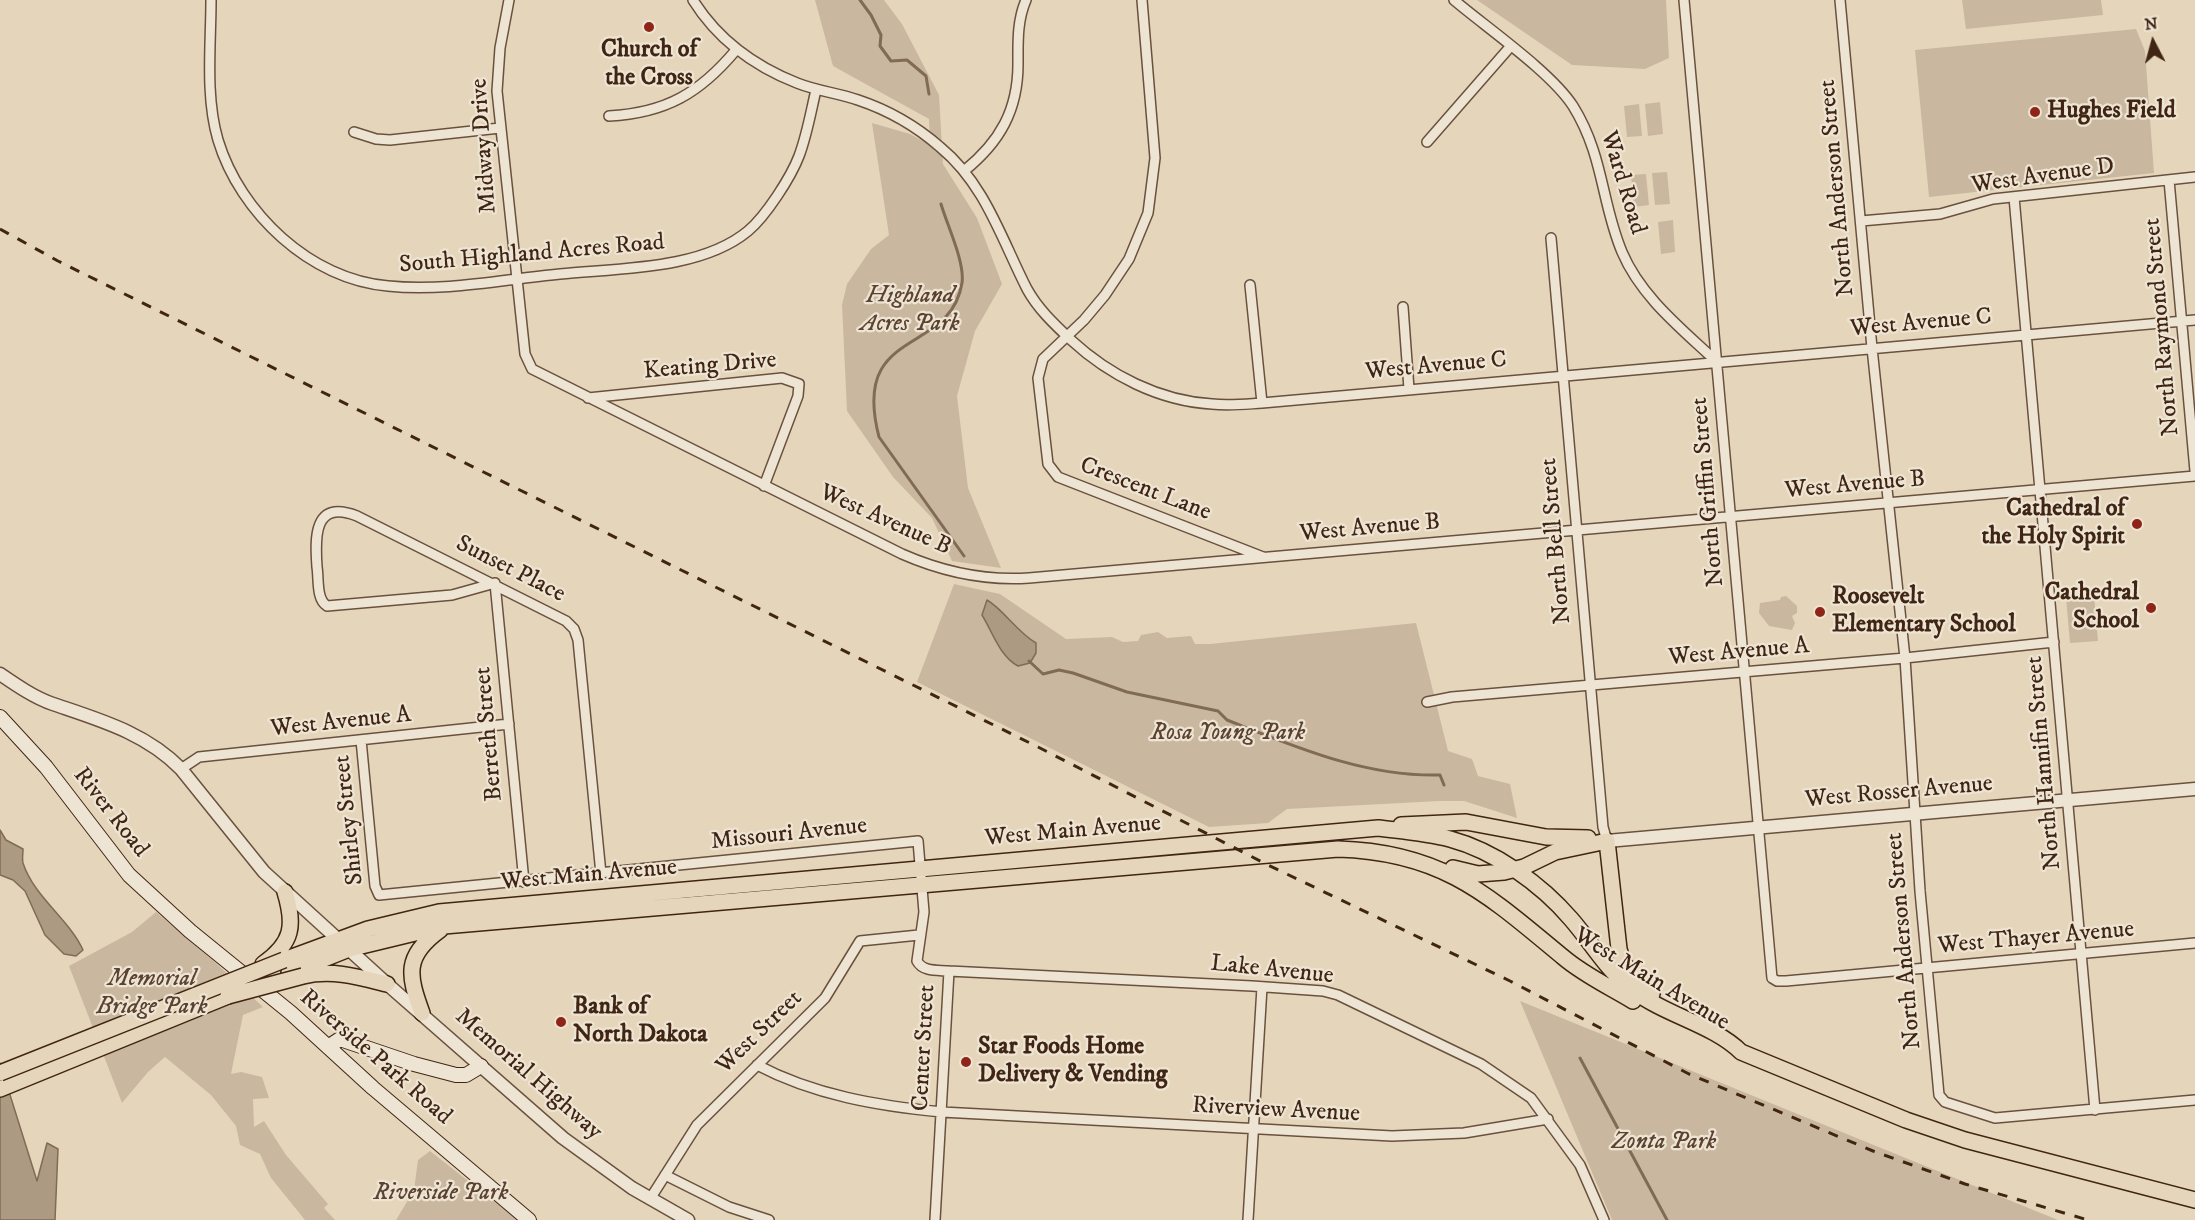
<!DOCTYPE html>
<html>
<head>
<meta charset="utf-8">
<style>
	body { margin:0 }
	#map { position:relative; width:2195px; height:1220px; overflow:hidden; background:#e5d6bb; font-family:"IM FELL DW Pica",serif }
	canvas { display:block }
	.north { position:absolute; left:2123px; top:12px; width:60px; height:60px; -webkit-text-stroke:4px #eee4d3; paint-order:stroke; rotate:354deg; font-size:16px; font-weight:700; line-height:24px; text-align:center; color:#412514 }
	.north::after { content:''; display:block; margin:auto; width:21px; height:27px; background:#412514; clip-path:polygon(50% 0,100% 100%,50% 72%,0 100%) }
</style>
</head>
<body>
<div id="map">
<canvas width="2195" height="1220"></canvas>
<div class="north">N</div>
</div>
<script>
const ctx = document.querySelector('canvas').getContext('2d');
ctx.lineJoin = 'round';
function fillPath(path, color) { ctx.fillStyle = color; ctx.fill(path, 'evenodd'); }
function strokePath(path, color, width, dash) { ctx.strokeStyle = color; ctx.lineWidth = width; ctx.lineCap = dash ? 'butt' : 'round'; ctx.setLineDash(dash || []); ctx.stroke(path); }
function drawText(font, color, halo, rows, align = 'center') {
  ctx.font = font + ' "IM FELL DW Pica",serif'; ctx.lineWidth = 4.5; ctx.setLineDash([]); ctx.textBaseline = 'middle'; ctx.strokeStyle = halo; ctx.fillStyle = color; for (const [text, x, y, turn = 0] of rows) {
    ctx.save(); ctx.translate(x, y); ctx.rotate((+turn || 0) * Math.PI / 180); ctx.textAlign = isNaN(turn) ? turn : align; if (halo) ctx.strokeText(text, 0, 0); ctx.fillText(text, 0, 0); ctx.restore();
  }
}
const green = new Path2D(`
	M815 0H884L902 24 939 95 943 164 977 218 1002 284 975 331 957 396 968 488 1001 568 952 561 932 518 893 477 847 411 842 305 847 284 871 249 889 235 872 123 910 134 930 145 929 119 833 66Z
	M1477 0H1666L1669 58 1645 69 1572 65Z
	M1962 0H2101L2103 15 1966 29Z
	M2136 29 2145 51 2154 173 1929 197 1915 50Z
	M1660 102 1663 134 1648 136 1645 104Z
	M1639 104 1642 136 1627 137 1624 106Z
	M1667 172 1670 204 1655 205 1652 173Z
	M1646 174 1649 205 1634 207 1631 175Z
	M1673 220 1675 252 1661 254 1658 222Z
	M954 584 1000 594 1066 639 1112 637 1123 642 1138 641 1141 635 1158 632 1167 638 1191 636 1195 644H1210L1416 623 1448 751 1472 759 1478 776 1510 784 1517 818 1464 801H1440L1287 809 1268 823 1209 827 917 682Z
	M2094 595 2098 641 2070 643 2066 597Z
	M1786 596 1797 606V613L1792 616 1795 623 1792 630 1769 626 1759 613 1760 603 1780 600 1781 597Z
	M156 912 216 963 263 1007 243 1015 231 1074 241 1072 262 1077 269 1098 253 1099 254 1127 264 1121 286 1155 328 1204 324 1208 335 1220H305L271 1178 260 1154 240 1145 236 1126 211 1095 165 1057 148 1072 122 1103 69 966 132 932Z
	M1520 1001 2058 1220H1612Z
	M430 1151 518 1220H396L414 1190 418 1160Z`);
const water = new Path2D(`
	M987 600C1004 610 1016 631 1036 643V653L1030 663 1018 666C1000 657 992 631 982 615Z
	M0 830 6 840 23 849C23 854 22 859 23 863 34 897 69 919 83 950L76 956 64 954 45 935 25 891 13 880 0 875Z
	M0 1063 37 1181 47 1143 58 1149 55 1220H0Z`);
const stream = new Path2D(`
	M860 0 871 15 881 35 880 46 891 61 907 60 926 76 929 94
	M941 204C947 225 965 262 962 283 950 357 850 325 879 437L964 556
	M1029 661 1043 674 1059 670 1073 673 1127 692 1218 711 1227 720C1296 747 1365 777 1440 775L1444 785
	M1580 1058 1667 1220`);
const minor = new Path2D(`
	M211 0C211 45 205 96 218 140 240 213 311 280 388 286 445 292 504 279 560 274 619 268 701 270 748 231 766 216 791 177 799 156 807 135 811 111 816 90
	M509 0 500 48 497 91 525 354 532 369 902 554C943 572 984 581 1029 578L2195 476
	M693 0C718 40 754 66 797 83 817 91 838 93 858 100 888 110 916 126 940 147 985 184 1001 238 1027 289 1038 309 1054 324 1071 340 1109 375 1159 401 1212 404 1229 406 1246 404 1262 403L2195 320
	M1142 0 1155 158 1148 213 1129 259 1105 295 1084 320 1043 359 1038 378 1048 464 1058 477 1263 557
	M1454 0C1487 28 1551 72 1573 106 1604 156 1601 202 1622 252 1641 297 1682 329 1717 362
	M1684 0 1772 978 1777 981H1786L2195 943
	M1840 0 1872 348 1905 658 1920 891 1939 1095 1945 1102 1995 1118 2195 1100
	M609 116C666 113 700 93 736 50
	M354 132 376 139 390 140 500 128
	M1427 142 1510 47
	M964 171C1000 142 1018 110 1018 64 1018 42 1017 21 1026 0
	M2169 180 2195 471
	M2014 197 2095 1110
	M1861 221 1940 214 1993 199 2195 177
	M1551 238 1603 827 1607 841
	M1250 285 1262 403
	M1403 307 1409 389
	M588 398 782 378 799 384 798 396 764 486
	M1427 702 1452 697 1905 658 2054 642
	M361 740 375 886 379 895 918 841 924 912 917 961C923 972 937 970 949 971L1252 986 1323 991 1338 995 1481 1064 1531 1098 1580 1165 1604 1220
	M181 769 199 757 509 724
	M524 882 495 583 452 595 327 606C316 599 319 579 317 567 315 538 313 499 357 516L566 621 574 629 578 640 601 874
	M757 1065C814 1095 878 1106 942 1112L1392 1136 1464 1133 1548 1119
	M665 1175 729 1207 769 1220
	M650 1199 697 1125 825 998 860 941 919 935
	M935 1220 949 971
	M1248 1220 1262 987`);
const tertiary = new Path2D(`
	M0 674C16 685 35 698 53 704 100 720 146 733 181 769L264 872 387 984 563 1138 632 1188 688 1220
	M1607 841 2195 789`);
const secondary = new Path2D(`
	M0 717 46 767 129 875 190 931 291 1013 373 1088 529 1220
	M328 1047 340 1039 414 1064 456 1075H466L481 1066`);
const primary = new Path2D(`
	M1401 825 1466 822 1546 837 1588 838
	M1453 868 1478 874 1504 872 1524 867 1555 852 1607 841 1619 949 1623 963 1652 994
	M284 960 368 929 439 912 1378 828C1402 831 1427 833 1450 839 1495 851 1541 884 1571 919 1592 943 1607 971 1634 991 1665 1015 1714 1025 1741 1052L1906 1120 1965 1140 2195 1200
	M263 964C293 943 295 925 285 892
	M289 973 349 949 444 926 1338 849C1443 852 1488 895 1563 957 1584 975 1610 987 1633 1001
	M303 976C332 969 359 977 387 984
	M422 1013C408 975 404 956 440 930
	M0 1089 228 996`);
const rail = new Path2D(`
	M0 229 58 261 1038 747 1268 865 1510 981 1689 1074 1873 1151 1965 1184 2088 1220`);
const primaryBridge = new Path2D(`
	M228 996 303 976
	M0 1073 284 960`);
const markers = [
	[649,27,6,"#8f2418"],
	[2035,112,6,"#8f2418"],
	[2137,524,6,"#8f2418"],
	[2151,608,6,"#8f2418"],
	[1820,612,6,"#8f2418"],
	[561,1022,6,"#8f2418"],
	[966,1062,6,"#8f2418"]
];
const poiNames = [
	["Church of",649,51,"center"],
	["the Cross",649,79,"center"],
	["Hughes Field",2047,112],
	["Cathedral of",2125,510,"right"],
	["the Holy Spirit",2125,538,"right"],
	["Cathedral",2139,594,"right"],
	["School",2139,622,"right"],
	["Roosevelt",1832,598],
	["Elementary School",1832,626],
	["Bank of",573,1008],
	["North Dakota",573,1036],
	["Star Foods Home",978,1048],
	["Delivery & Vending",978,1076]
];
const streetNames = [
	["Midway Drive",485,146,-94],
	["West Avenue D",2043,177,-8],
	["Ward Road",1622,183,73],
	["North Anderson Street",1838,188,-95],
	["South Highland Acres Road",532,255,-5],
	["West Avenue C",1921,324,-5],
	["North Raymond Street",2163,327,-95],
	["Keating Drive",710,367,-5],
	["West Avenue C",1436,367,-5],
	["West Avenue B",1855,486,-5],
	["Crescent Lane",1145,490,21],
	["North Griffin Street",1709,492,-95],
	["West Avenue B",885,521,24],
	["West Avenue B",1370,529,-5],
	["North Bell Street",1557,541,-95],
	["Sunset Place",510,570,27],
	["West Avenue A",1739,653,-5],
	["West Avenue A",341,723,-6],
	["Berreth Street",490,734,-95],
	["North Hannifin Street",2045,763,-95],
	["West Rosser Avenue",1899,793,-5],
	["River Road",110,813,52],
	["Shirley Street",350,820,-96],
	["West Main Avenue",1073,832,-5],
	["Missouri Avenue",789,835,-6],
	["West Main Avenue",589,876,-5],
	["West Thayer Avenue",2036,939,-5],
	["North Anderson Street",1905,941,-95],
	["Lake Avenue",1272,971,6],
	["West Main Avenue",1651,980,31],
	["West Street",760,1033,-44],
	["Center Street",925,1048,-87],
	["Riverside Park Road",375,1058,41],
	["Memorial Highway",528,1075,41],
	["Riverview Avenue",1276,1111,3]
];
const parkNames = [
	["Highland",910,297],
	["Acres Park",910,325],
	["Rosa Young Park",1228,734],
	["Memorial",152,980],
	["Bridge Park",152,1008],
	["Zonta Park",1664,1143],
	["Riverside Park",441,1194]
];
fillPath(green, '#c9b89f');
fillPath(water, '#ad9a82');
strokePath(water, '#826b56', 1.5);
strokePath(stream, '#826b56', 3);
strokePath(minor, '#6a513e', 12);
strokePath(tertiary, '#6a513e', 15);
strokePath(secondary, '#412514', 16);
strokePath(primary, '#412514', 18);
strokePath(minor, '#eee4d3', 9);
strokePath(tertiary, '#eee4d3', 12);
strokePath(secondary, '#eee4d3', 14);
strokePath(primary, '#e5d6bb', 15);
strokePath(rail, '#412514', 3, [10, 10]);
strokePath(primaryBridge, '#412514', 18, []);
strokePath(primaryBridge, '#e5d6bb', 15);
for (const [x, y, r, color] of markers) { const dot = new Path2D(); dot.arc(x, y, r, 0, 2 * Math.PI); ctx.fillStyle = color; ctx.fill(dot); strokePath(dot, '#eee4d3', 2); }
drawText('bold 24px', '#412514', '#eee4d3', poiNames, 'left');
drawText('24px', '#412514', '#eee4d3', streetNames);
drawText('italic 24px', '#5c4230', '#eee4d3', parkNames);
</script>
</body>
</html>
